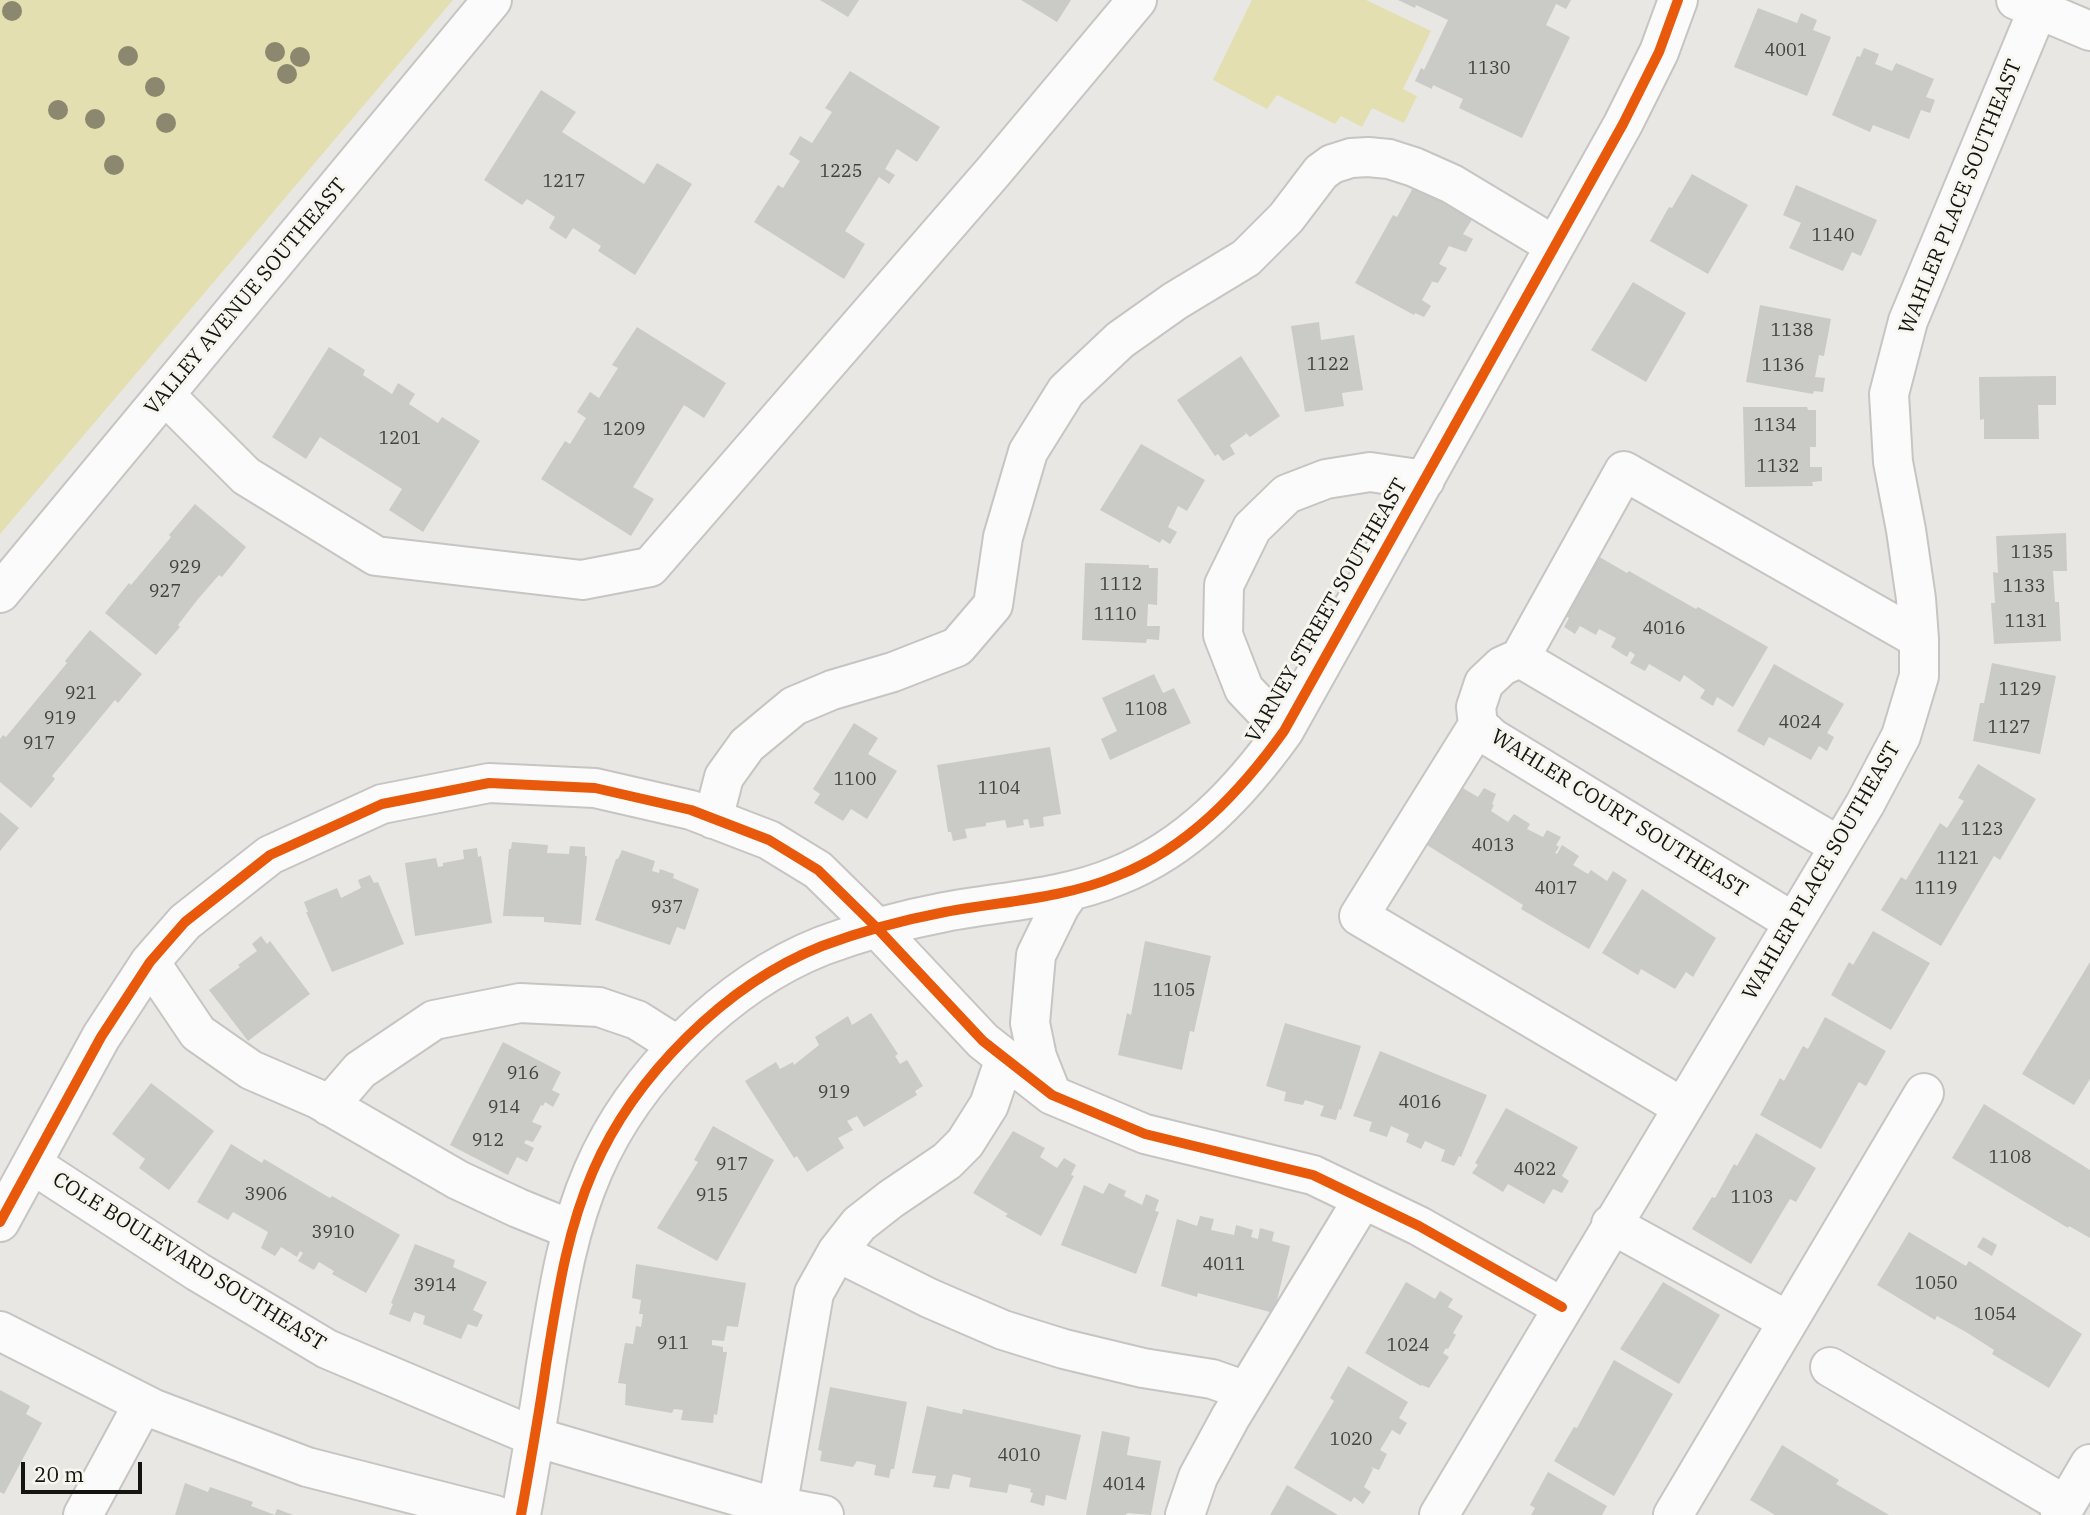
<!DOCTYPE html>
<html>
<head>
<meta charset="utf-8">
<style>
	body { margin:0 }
	#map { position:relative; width:2090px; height:1515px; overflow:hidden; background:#e8e7e3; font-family:"IBM Plex Serif",serif }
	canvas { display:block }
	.scale { position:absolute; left:21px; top:1462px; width:121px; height:32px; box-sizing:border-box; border:4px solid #141411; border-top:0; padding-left:9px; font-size:21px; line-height:24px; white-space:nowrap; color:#141411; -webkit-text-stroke:5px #f6f6ef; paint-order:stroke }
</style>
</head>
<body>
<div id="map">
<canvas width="2090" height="1515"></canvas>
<div class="scale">20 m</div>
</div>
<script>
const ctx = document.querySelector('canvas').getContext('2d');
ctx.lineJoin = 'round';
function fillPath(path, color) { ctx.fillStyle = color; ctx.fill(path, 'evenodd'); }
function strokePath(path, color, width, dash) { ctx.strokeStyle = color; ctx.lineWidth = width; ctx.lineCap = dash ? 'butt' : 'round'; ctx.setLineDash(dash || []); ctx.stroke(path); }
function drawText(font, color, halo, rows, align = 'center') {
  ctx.font = font + ' "IBM Plex Serif",serif'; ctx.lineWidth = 6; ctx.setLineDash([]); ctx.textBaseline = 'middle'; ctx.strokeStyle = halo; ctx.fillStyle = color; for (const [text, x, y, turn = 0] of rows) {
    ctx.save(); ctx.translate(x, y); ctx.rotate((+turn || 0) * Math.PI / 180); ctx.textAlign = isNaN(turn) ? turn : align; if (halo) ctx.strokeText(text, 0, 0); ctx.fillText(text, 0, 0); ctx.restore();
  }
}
const green = new Path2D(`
	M0 0H453L0 534Z
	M1252 0H1366L1431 31 1403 89 1417 96 1404 123 1372 108 1362 127 1341 116 1335 124 1277 95 1267 109 1213 80Z`);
const building = new Path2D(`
	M820 0H859L848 17Z
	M1021 0H1071L1057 22Z
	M1398 0H1571L1566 9 1556 4 1546 25 1570 37 1522 138 1459 108 1463 99 1433 85 1432 89 1415 81 1421 68 1424 70 1448 20 1416 5 1415 8Z
	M1758 8 1797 23 1801 13 1817 20 1813 30 1831 37 1807 96 1734 67Z
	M1864 48 1879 54 1875 64 1892 71 1896 63 1934 79 1926 97 1935 100 1930 113 1921 110 1909 139 1873 125 1870 132 1832 115 1857 56 1860 57Z
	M850 71 940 127 917 162 897 149 885 169 895 175 889 184 879 177 845 231 865 244 844 279 754 222 778 185 783 188 800 161 789 154 800 136 812 143 832 112 825 108Z
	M541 90 576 112 562 132 644 184 657 163 692 184 635 275 598 251 601 246 573 228 566 239 549 228 555 217 527 199 522 205 484 180Z
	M1692 174 1748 205 1708 274 1650 241 1669 207 1672 208Z
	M1796 185 1877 220 1861 256 1852 252 1843 271 1789 248 1801 223 1783 215Z
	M1414 186 1473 218 1463 234 1473 239 1466 252 1449 246 1439 264 1447 268 1438 283 1430 281 1432 282 1422 300 1431 306 1424 317 1415 313 1414 315 1355 283 1393 215 1397 217Z
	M1633 282 1686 313 1646 382 1591 350Z
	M1760 305 1831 319 1824 356 1819 355 1815 377 1825 378 1823 392 1814 391 1813 394 1746 382Z
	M1319 322 1321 340 1354 335 1363 390 1342 393 1344 406 1305 412 1291 326Z
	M637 327 726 383 704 418 684 405 633 487 654 499 631 536 541 479 565 441 570 444 586 418 577 412 590 392 599 398 618 368 612 365Z
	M329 347 365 370 363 375 392 394 398 383 415 394 409 404 438 423 442 417 480 441 423 532 389 510 402 489 320 437 306 459 272 437Z
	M1241 356 1280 416 1250 437 1244 431 1246 434 1230 445 1235 454 1223 461 1218 454 1215 456 1177 400Z
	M2056 376V405H2038L2039 439H1984V419L1980 420 1979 377Z
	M1743 407H1807L1808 410H1816V447H1810V467H1822V481L1812 482 1813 486 1745 487Z
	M1141 444 1205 480 1187 511 1178 506 1168 527 1177 532 1170 544 1162 539 1160 543 1100 510Z
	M195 504 246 547 222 577 219 575 198 599 178 625 180 627 156 655 105 613 129 583 131 585 171 537 169 535Z
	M2066 533 2067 571H2053L2055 602H2059L2061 641 1994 644 1991 603H1995L1993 572 1998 573 1996 536Z
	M1596 555 1627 573 1629 571 1696 609 1698 607 1768 647 1733 707 1717 697 1713 706 1700 698 1705 690 1684 675 1680 682 1649 664 1645 671 1630 663 1635 655 1630 651 1627 657 1611 647 1616 638 1599 629 1596 635 1580 626 1575 634 1564 627 1569 618 1562 614Z
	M1085 563 1149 565V568H1158L1157 605 1148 604 1147 626H1160L1159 640 1147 639 1146 643 1082 640Z
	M90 630 142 674 118 703 115 700 52 776 55 779 31 808 0 782V739L3 735 6 737 67 663 65 661Z
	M1992 663 2056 676 2040 754 1973 741 1980 703H1984Z
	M1774 664 1844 704 1827 733 1834 737 1827 751 1819 746 1811 760 1769 737 1764 746 1737 731Z
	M1154 674 1163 693 1174 688 1191 723 1110 760 1101 739 1117 731 1102 698Z
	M854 723 878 738 868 754 897 771 867 819 851 809 843 821 814 803 820 794 813 789Z
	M1050 747 1061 814 1043 817 1044 826 1030 828 1028 819 1023 820 1024 825 1007 828 1005 820 986 823V826L965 829 967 838 953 841 951 832H948L937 765Z
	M1978 764 2036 799 2000 860 1994 856 1941 946 1881 910 1901 877 1906 880 1940 823 1947 828 1964 801 1958 798Z
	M1461 787 1478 797 1484 788 1496 794 1492 804 1494 805 1491 811 1508 822 1514 814 1530 824 1527 829 1543 837 1547 830 1561 837 1556 845 1559 847 1555 853 1557 854 1562 845 1579 856 1573 865 1588 874 1591 870 1607 881 1613 871 1627 880 1589 949 1521 909 1523 905 1427 845Z
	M0 812 19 828 0 851Z
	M512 842 548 845 547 853 569 854 570 846 585 847V856H587L581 925 544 922V917L503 916 509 849H511Z
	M477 848 478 857 481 856 492 923 415 936 405 863 436 858 438 867 443 866V863L464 859 463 850Z
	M622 850 655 861 652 871 659 873 660 869 674 874 673 878 699 889 685 930 677 927 670 945 595 920 616 859H618Z
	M370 875 374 883 378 882 404 944 332 972 306 912H308L304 902 337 888 341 898 361 888 358 880Z
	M1642 889 1716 938 1693 977 1686 972 1675 989 1641 969 1638 975 1602 953Z
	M1873 931 1930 963 1891 1030 1831 995 1849 962 1853 965Z
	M261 936 267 944 270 941 310 994 248 1041 209 990 240 967 238 965 257 951 252 944Z
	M1145 941 1211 956 1194 1032 1190 1031 1182 1070 1118 1055 1127 1013 1131 1015Z
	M2090 962V1079L2074 1105 2022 1074Z
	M871 1013 898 1054 895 1056 900 1064 907 1060 923 1086 915 1091 917 1095 864 1127 857 1116 847 1121 853 1130 838 1138 844 1148 807 1172 797 1156 794 1158 745 1081 776 1062 780 1069 793 1062 794 1065 819 1045 815 1037 848 1016 852 1025Z
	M1825 1017 1886 1051 1866 1086 1859 1082 1821 1149 1760 1115 1780 1078 1784 1081 1803 1046 1808 1049Z
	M1285 1023 1361 1046 1341 1110 1339 1109 1336 1120 1320 1116 1324 1106 1305 1100 1303 1105 1284 1101 1286 1092 1266 1086Z
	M503 1042 561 1072 552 1090 560 1094 553 1107 545 1102 543 1106 541 1105 532 1122 542 1126 533 1142 526 1140 524 1143 534 1148 527 1162 517 1157 508 1175 450 1145Z
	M1380 1051 1487 1095 1461 1157 1459 1156 1454 1166 1441 1161 1445 1150 1425 1141 1421 1149 1406 1142 1409 1134 1391 1126 1387 1137 1369 1131 1372 1122 1353 1116Z
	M151 1083 214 1131 169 1190 139 1168 145 1159 112 1134Z
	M1984 1104 2090 1170V1238L2069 1226 2068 1228 1952 1158Z
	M1506 1108 1578 1147 1562 1176 1569 1181 1562 1193 1553 1189 1544 1204 1508 1184 1503 1192 1472 1173 1478 1165 1475 1163Z
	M713 1126 774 1160 717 1261 657 1228 698 1162 694 1160Z
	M1013 1131 1045 1148 1040 1157 1057 1168 1064 1158 1076 1165 1071 1175 1074 1176 1041 1236 1005 1216 1008 1214 973 1193Z
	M1756 1133 1816 1168 1796 1202 1790 1199 1751 1264 1692 1229 1712 1197 1715 1198 1734 1164 1737 1166Z
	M231 1144 262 1163 264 1159 330 1198 332 1196 400 1235 366 1293 332 1274 334 1271 319 1262 314 1270 298 1261 303 1253 300 1251 297 1257 281 1247 275 1256 261 1248 268 1232 233 1212 228 1220 197 1202Z
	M1109 1183 1126 1191 1124 1196 1142 1205 1146 1194 1159 1200 1155 1211 1159 1212 1136 1274 1061 1245 1084 1185 1103 1194Z
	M1200 1216 1214 1219 1211 1230 1234 1235 1236 1225 1253 1230 1251 1237 1258 1239 1260 1228 1274 1232 1272 1241 1290 1246 1274 1313 1198 1293 1197 1297 1161 1286 1177 1219 1197 1226Z
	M1909 1232 1966 1266 1969 1261 2082 1334 2049 1388 1992 1354 1994 1350 1966 1332 1937 1316 1935 1320 1877 1285Z
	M1983 1237 1997 1245 1992 1256 1977 1247Z
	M415 1244 455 1260 453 1267 487 1282 473 1310 483 1315 477 1327 468 1324 461 1339 423 1324 425 1316 414 1312 410 1322 389 1314 393 1304 391 1303Z
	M636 1264 746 1283 738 1327 727 1326 724 1341 712 1340V1345L723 1347V1352H727L717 1415 714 1414 713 1423 681 1420 683 1410 674 1409 672 1413 625 1405 626 1384 618 1383 625 1343 633 1344 636 1326 641 1327 643 1314H639L641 1300 632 1298Z
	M1406 1282 1435 1299 1440 1291 1453 1299 1448 1307 1463 1316 1453 1333 1456 1335 1448 1349 1446 1348 1443 1353 1449 1357 1429 1388 1422 1385 1421 1386 1365 1353Z
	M1663 1282 1720 1315 1679 1384 1620 1349Z
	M1614 1360 1673 1394 1614 1496 1554 1461 1574 1427 1577 1428Z
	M1348 1366 1408 1402 1399 1418 1407 1423 1400 1435 1392 1430 1380 1450 1387 1454 1379 1470 1371 1467 1373 1469 1364 1487 1371 1492 1363 1504 1354 1497 1351 1502 1294 1468 1334 1401 1330 1398Z
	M830 1387 907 1402 894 1469H891L889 1478 874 1475 876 1465 857 1461 853 1467 820 1461 822 1451 818 1450Z
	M0 1390 30 1406 26 1414 42 1423 4 1494 0 1492Z
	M927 1406 962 1414 963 1409 1081 1435 1066 1500 1046 1495 1044 1506 1030 1502 1033 1493 1030 1492 1031 1489 1009 1484 1007 1493 969 1487 971 1478 953 1474 949 1489 933 1487 936 1476 912 1473Z
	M1102 1431 1130 1437 1127 1455 1161 1461 1151 1515 1127 1513 1126 1515H1086Z
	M1782 1445 1839 1480 1836 1484 1889 1515H1775L1750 1500Z
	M1548 1472 1607 1506 1602 1515H1531L1535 1508 1530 1505Z
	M185 1483 208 1492 210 1487 253 1502 251 1506 275 1515 277 1509 293 1515H175Z
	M1287 1485 1338 1515H1270Z`);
const minor = new Path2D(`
	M2016 0 2090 31
	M165 395 246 476 376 556 582 580 650 567 993 172 1137 0
	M0 593 492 0
	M1520 658 1624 471 1919 639
	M1478 725 1359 916 1682 1107
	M1284 731 1244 689 1223 635 1224 585 1252 528 1287 494 1326 479 1370 472 1425 480
	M713 819 724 777 747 745 794 706 832 690 893 672 957 647 993 605 1003 537 1028 452 1066 391 1120 340 1175 301 1246 258 1286 218 1321 172 1332 164 1351 158 1368 157 1389 159 1414 167 1452 184 1555 246
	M1793 922 1492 738 1478 725 1476 707 1484 683 1502 666 1520 658 1839 846
	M150 962 198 1033 251 1070 318 1099 458 1180 518 1208 572 1230
	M1052 1095 1037 1057 1030 1023 1036 955 1060 906 1069 893
	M329 1106 360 1070 434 1020 520 1003 599 1007 637 1020 678 1046
	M32 1164 198 1272 327 1349 535 1437 764 1504 824 1515
	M0 1222 101 1037 150 962 185 922 270 855 382 804 489 783 595 788 691 810 769 840 818 870 877 928 983 1041 1052 1095 1145 1134 1313 1175 1419 1226 1562 1307
	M1611 1224 1788 1321
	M837 1252 929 1298 1003 1330 1064 1349 1143 1368 1212 1379 1246 1391
	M0 1331 154 1409 307 1467 495 1515
	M1830 1367 2065 1505
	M83 1515 143 1404
	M521 1515C530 1465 539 1415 546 1365 557 1299 566 1233 593 1171 634 1076 726 984 822 946 862 931 903 920 945 912 1003 901 1062 899 1117 876 1188 848 1241 791 1284 731L1623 124 1659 52 1678 0
	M776 1515 814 1293 837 1252 859 1224 891 1199 947 1161 965 1143 989 1105 1005 1058
	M1185 1515 1198 1477 1230 1418 1363 1199
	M1439 1515 1865 804 1901 736 1919 676V639L1916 599 1906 530 1893 462 1889 394 1908 321 2038 9
	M1673 1515 1924 1093
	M2060 1515 2090 1464`);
const cycleway = new Path2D(`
	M0 1222 101 1037 150 962 185 922 270 855 382 804 489 783 595 788 691 810 769 840 818 870 877 928 983 1041 1052 1095 1145 1134 1313 1175 1419 1226 1562 1307
	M521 1515C530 1465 539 1415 546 1365 557 1299 566 1233 593 1171 634 1076 726 984 822 946 862 931 903 920 945 912 1003 901 1062 899 1117 876 1188 848 1241 791 1284 731L1623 124 1659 52 1678 0`);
const trees = [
	[12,11],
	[275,52],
	[128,56],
	[300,57],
	[287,74],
	[155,87],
	[58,110],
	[95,119],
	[166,123],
	[114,165]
];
const numberNames = [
	["4001",1786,51],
	["1130",1489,69],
	["1225",841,172],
	["1217",564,182],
	["1140",1833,236],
	["1138",1792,331],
	["1122",1328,365],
	["1136",1783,366],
	["1134",1775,426],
	["1209",624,430],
	["1201",400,439],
	["1132",1778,467],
	["1135",2032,553],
	["929",185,568],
	["1112",1121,585],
	["1133",2024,587],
	["927",165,592],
	["1110",1115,615],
	["1131",2026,622],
	["4016",1664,629],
	["1129",2020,690],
	["921",81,694],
	["1108",1146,710],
	["919",60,719],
	["4024",1800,723],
	["1127",2009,728],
	["917",39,744],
	["1100",855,780],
	["1104",999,789],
	["1123",1982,830],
	["4013",1493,846],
	["1121",1958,859],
	["4017",1556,889],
	["1119",1936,889],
	["937",667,908],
	["1105",1174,991],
	["916",523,1074],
	["919",834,1093],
	["4016",1420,1103],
	["914",504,1108],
	["912",488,1141],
	["1108",2010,1158],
	["917",732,1165],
	["4022",1535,1170],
	["3906",266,1195],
	["915",712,1196],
	["1103",1752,1198],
	["3910",333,1233],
	["4011",1224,1265],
	["1050",1936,1284],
	["3914",435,1286],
	["1054",1995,1315],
	["911",673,1344],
	["1024",1408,1346],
	["1020",1351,1440],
	["4010",1019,1456],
	["4014",1124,1485]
];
const streetNames = [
	["WAHLER PLACE SOUTHEAST",1961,197,-68],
	["VALLEY AVENUE SOUTHEAST",246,297,-50],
	["VARNEY STREET SOUTHEAST",1327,611,-60],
	["WAHLER COURT SOUTHEAST",1619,814,32],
	["WAHLER PLACE SOUTHEAST",1822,871,-60],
	["COLE BOULEVARD SOUTHEAST",189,1262,32]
];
fillPath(green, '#e4dfb0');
fillPath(building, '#cacac6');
strokePath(minor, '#c6c5c3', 42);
strokePath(minor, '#fcfbfb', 38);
strokePath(cycleway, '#e8590c', 10);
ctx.fillStyle = '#8c8870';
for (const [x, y] of trees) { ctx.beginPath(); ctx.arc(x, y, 10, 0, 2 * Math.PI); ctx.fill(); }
drawText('18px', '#42423e', null, numberNames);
drawText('21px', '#141411', '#f6f6ef', streetNames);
</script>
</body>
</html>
